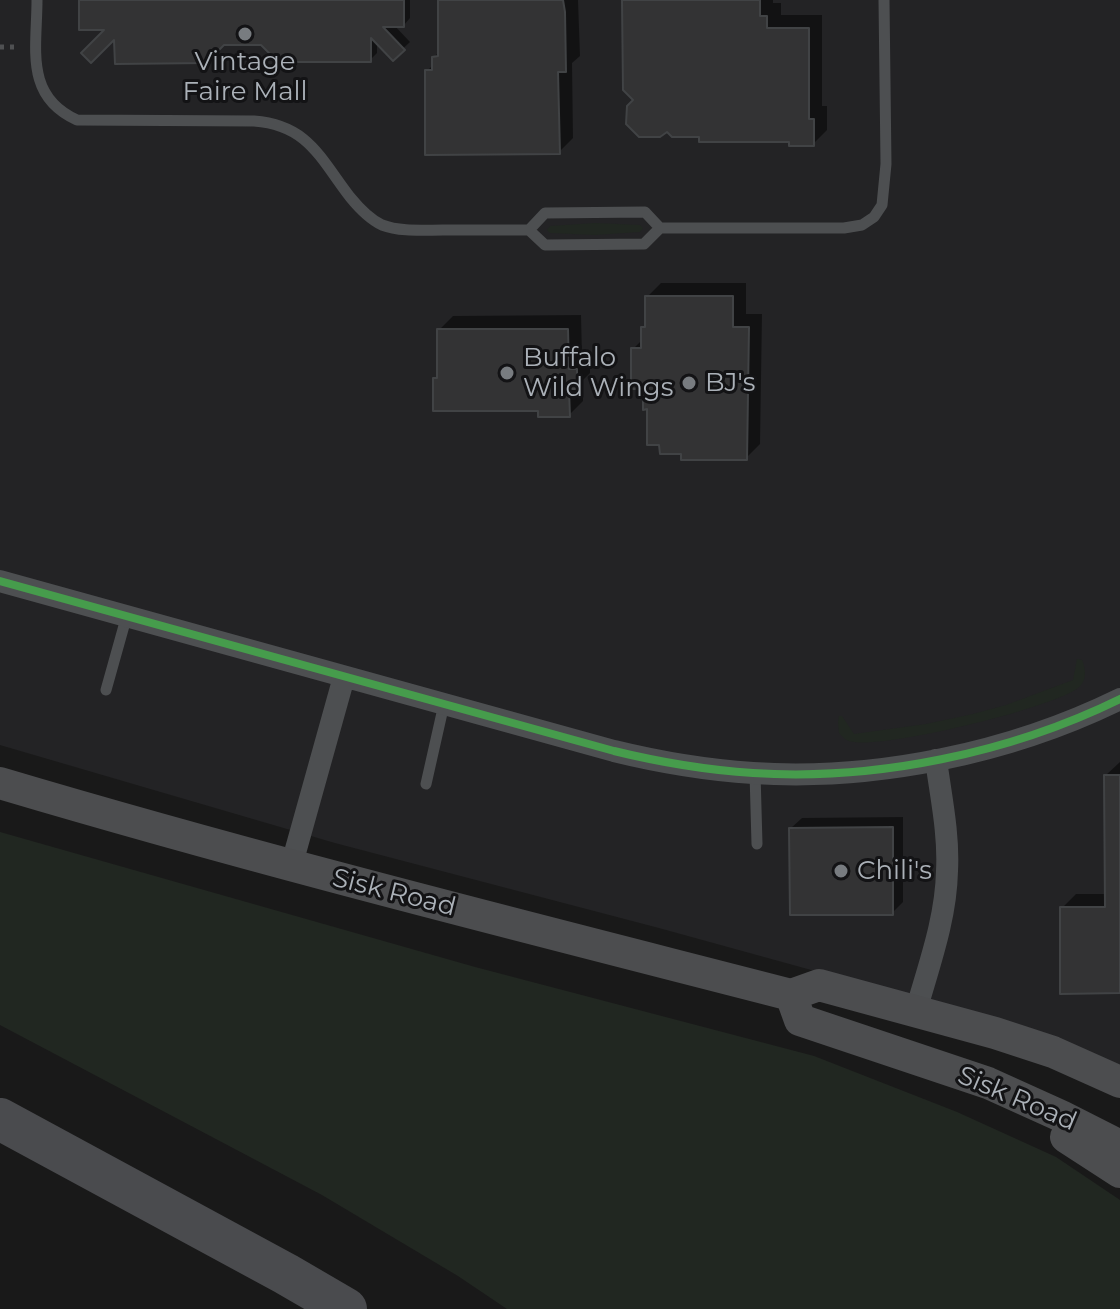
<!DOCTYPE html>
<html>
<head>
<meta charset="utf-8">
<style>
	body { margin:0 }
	canvas { display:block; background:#191919 }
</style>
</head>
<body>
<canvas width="1120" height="1309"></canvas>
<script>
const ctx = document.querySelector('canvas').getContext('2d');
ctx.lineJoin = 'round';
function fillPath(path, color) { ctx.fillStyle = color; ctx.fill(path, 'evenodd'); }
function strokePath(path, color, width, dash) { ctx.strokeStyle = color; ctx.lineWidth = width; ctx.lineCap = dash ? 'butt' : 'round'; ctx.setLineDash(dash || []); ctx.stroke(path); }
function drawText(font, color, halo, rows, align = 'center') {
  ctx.font = font + ' Montserrat,sans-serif'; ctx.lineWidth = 6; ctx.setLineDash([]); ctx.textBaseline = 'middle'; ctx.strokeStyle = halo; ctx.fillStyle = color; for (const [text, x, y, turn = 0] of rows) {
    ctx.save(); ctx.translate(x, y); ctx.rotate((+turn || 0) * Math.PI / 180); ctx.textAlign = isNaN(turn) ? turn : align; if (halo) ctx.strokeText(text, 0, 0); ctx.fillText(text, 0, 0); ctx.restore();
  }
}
const built = new Path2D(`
	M0 0H1120V1065L989 1019 659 928 335 843 0 745Z`);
const green = new Path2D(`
	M595 223 640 225 643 228 640 232 595 235 550 233 547 230 550 226Z
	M1077 659 1082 660C1086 670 1087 681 1078 688 1053 708 878 751 849 741 844 739 843 737 839 733L838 722 839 716H842L854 734 926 724 973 714 1006 705 1073 680Z
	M0 832 475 967 814 1056 957 1112 1056 1157 1120 1200V1309H507L458 1276 322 1195 0 1025Z`);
const shadow = new Path2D(`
	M81 0H410V18L404 25H394L410 42 393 58 377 42V53L370 60 262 43 116 36Z
	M440 0H578L580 56 572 63 573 138 559 152 427 71 434 64V57L440 51Z
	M624 0H773V3H781V15H822V106H827V130L813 144 791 140 701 135 636 100Z
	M661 283H746V314H762L760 444 746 458 683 452 649 407 633 349 643 339V328L647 324V297Z
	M581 315 582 356H590V373L583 380V401L569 415 540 409 435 379 439 375V330L453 316Z
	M1120 762V991L1062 908 1076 894H1107L1106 775Z
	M903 817V902L892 913 791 828 802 818Z`);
const building = new Path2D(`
	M79 0H404V27H383L405 50 393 61 371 38V62H278L261 45H224L206 63 115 64 114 40 91 63 81 53 104 30H79Z
	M438 0H563L565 12 566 72H558L560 154 425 155V70H432V57L438 56Z
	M622 0H760V16H767V28H809V119H814V146H789V142H699V137H672L667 132 660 137H639L626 124 627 106 633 100 623 90Z
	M645 296H733V327H749L747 460H681V454H660L659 445H647V409L643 410V389H631V348H641V327H645Z
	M437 329H568L569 369H577V389H569L570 417H538V411H433V378H437Z
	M1104 775H1120V993L1060 994V907H1105Z
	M893 827V915H790L789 828Z`);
const path = new Path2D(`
	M0 47H14`);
const service = new Path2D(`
	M37 0C37 48 24 96 77 120L254 121C308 125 320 158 350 197 359 208 369 219 382 225 400 232 423 230 443 230 471 230 500 230 529 230L545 245 644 244 660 228 645 212 545 213 529 230
	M660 228H844L862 225 874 217 882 205 886 164 884 0
	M106 690 127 615
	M755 773 757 844
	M426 784 444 704`);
const minor = new Path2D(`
	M0 581 614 751C659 762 706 770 753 773 876 781 1010 753 1120 699
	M291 867 344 677
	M916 1011C929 965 946 919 947 871 949 834 941 797 936 760`);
const secondary = new Path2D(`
	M0 783C262 861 527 927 791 995L819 985 995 1033 1053 1052 1120 1082
	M791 995 800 1020 988 1083 1061 1116 1120 1146
	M1066 1137 1120 1172`);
const motorway = new Path2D(`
	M0 1119 286 1274 346 1309`);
const cycleway = new Path2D(`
	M0 581 614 751C659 762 706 770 753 773 876 781 1010 753 1120 699`);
const markers = [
	[245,34,8,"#787c80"],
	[507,373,8,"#787c80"],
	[689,383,8,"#787c80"],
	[841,871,8,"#787c80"]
];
const poiNames = [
	["Vintage",245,62,"center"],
	["Faire Mall",245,92,"center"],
	["Buffalo",523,358],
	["Wild Wings",523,388],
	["BJ's",705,383],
	["Chili's",857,871]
];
const streetNames = [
	["Sisk Road",394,893,14],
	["Sisk Road",1017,1099,23]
];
fillPath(built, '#232325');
fillPath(green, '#212721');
fillPath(shadow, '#0007');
fillPath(building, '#333334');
strokePath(building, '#414345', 2);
strokePath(path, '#4f5052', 5, [4, 6]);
strokePath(service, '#4d4f51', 11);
strokePath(minor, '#4d4f51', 22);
strokePath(secondary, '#4c4d4f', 32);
strokePath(motorway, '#4a4b4e', 42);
strokePath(cycleway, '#469c4c', 8);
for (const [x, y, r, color] of markers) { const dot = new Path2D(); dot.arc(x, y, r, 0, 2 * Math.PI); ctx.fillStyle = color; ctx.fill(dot); strokePath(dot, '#131315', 3); }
drawText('26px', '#abb1b8', '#131315', poiNames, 'left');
drawText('26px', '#abb1b8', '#131315', streetNames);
</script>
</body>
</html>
